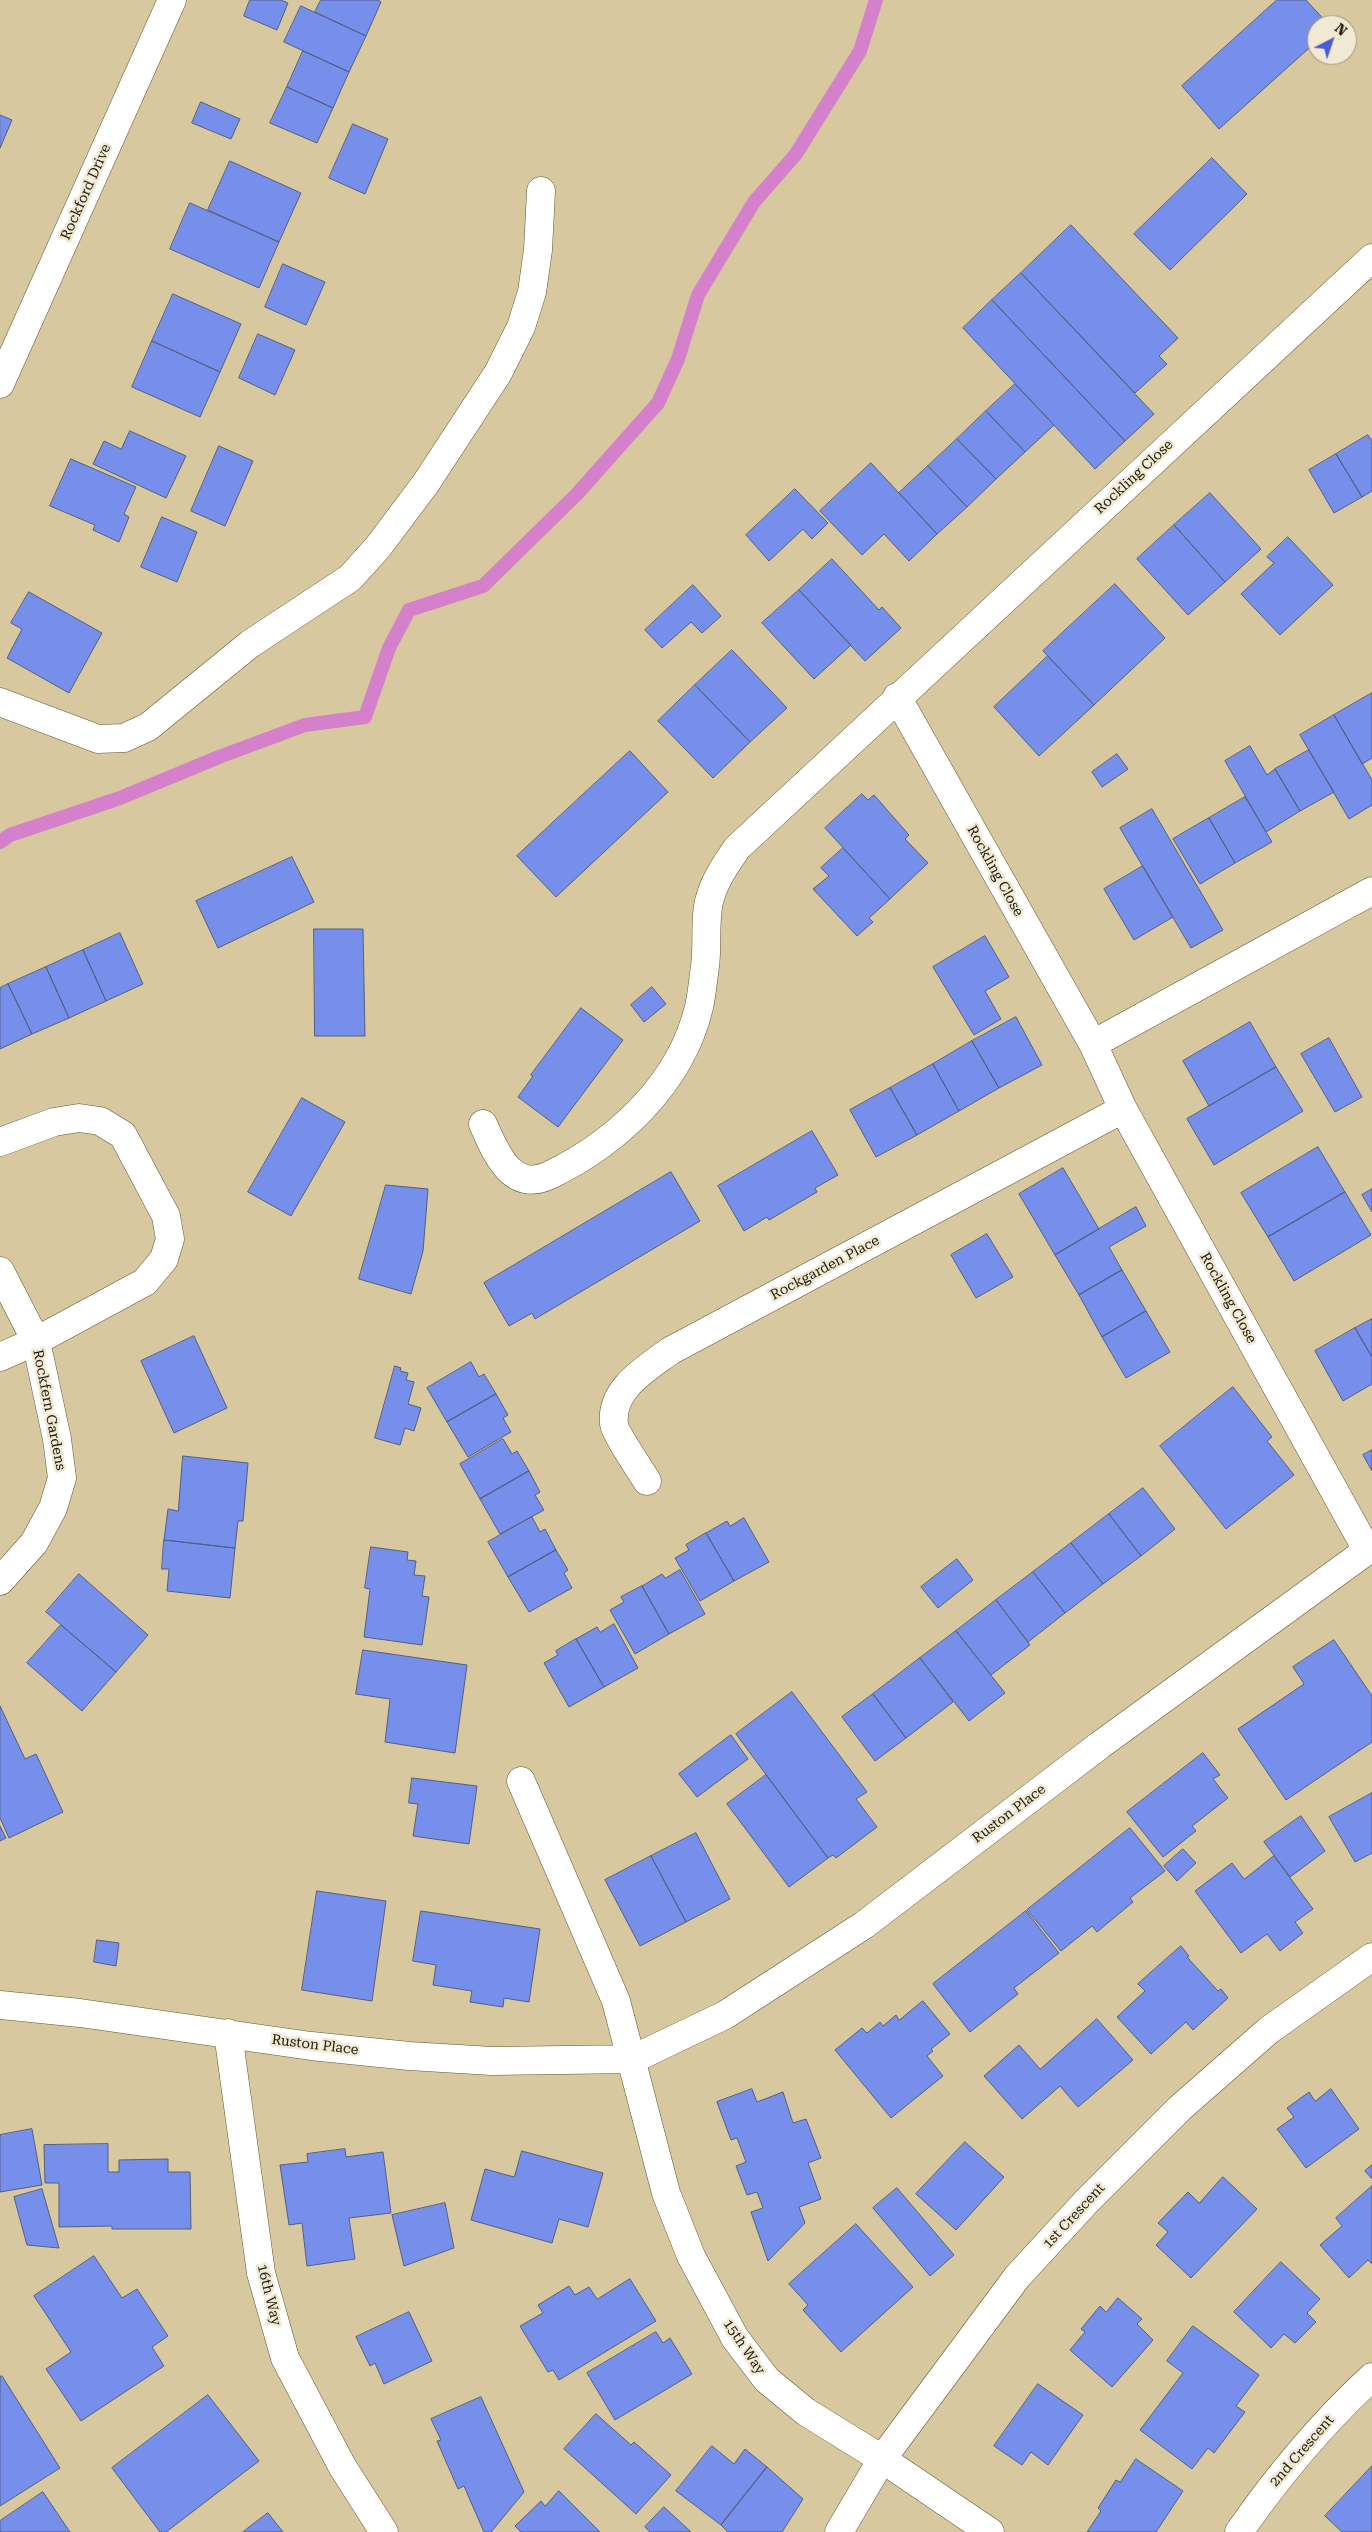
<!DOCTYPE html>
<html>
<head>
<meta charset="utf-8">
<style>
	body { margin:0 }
	#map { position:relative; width:1372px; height:2532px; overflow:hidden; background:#d7c89f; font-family:"Roboto Serif",serif }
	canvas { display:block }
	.north { position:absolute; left:1307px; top:15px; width:50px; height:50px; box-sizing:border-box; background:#f1e9d4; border:1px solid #9c9582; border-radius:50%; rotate:41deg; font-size:14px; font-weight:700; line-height:20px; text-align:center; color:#1d1808 }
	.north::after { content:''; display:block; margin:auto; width:18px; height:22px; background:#475dd1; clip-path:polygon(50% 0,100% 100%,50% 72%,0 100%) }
</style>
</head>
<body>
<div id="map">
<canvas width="1372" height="2532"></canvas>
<div class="north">N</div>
</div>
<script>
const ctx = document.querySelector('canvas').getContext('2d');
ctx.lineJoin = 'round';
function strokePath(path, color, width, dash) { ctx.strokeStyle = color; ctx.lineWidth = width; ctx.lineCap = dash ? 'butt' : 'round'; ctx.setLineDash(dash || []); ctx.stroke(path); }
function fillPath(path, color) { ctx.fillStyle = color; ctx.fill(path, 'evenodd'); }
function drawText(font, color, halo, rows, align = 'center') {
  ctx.font = font + ' "Roboto Serif",serif'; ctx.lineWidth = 5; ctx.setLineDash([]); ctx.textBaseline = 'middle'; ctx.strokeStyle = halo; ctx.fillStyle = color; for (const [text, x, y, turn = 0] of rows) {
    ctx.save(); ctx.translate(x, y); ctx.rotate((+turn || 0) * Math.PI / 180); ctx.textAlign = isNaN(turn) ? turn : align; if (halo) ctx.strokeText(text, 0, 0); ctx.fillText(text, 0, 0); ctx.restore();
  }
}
const stream = new Path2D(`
	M0 842 10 835 120 798 219 757 305 725 365 717 389 648 409 610 483 586 577 494 658 403 678 359 698 295 754 202 796 154 860 51 876 0`);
const building = new Path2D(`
	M250 0H281L288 3 277 30 244 16Z
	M321 0H378L381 2 366 36 315 12Z
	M1277 0H1306L1329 25H1317V41L1219 129 1182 86Z
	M301 6 366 36 349 72 284 42Z
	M303 51 349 72 333 108 287 87Z
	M287 87 333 108 317 143 270 123Z
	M201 102 240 119 231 139 192 123Z
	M0 115 12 120 0 148Z
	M353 124 388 139 365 194 329 178Z
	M1212 158 1247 194 1170 270 1134 234Z
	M230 161 301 193 279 242 208 210Z
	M190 203 279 242 259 288 170 249Z
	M1071 225 1178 338 1159 356 1167 364 1135 393 1021 273Z
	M283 264 325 282 306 325 265 307Z
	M1021 273 1154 414 1125 441 992 300Z
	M173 294 241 324 220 372 152 341Z
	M992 300 1125 441 1095 469 963 328Z
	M258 334 295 350 275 395 239 378Z
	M152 341 220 372 200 417 132 387Z
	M1015 384 1054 425 1025 452 986 411Z
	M986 411 1025 452 996 479 957 439Z
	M130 431 186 456 166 498 93 464 104 441 121 449Z
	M1368 435 1372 441V491L1362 497 1336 454Z
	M957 439 996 479 967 507 928 466Z
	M219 446 253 461 225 526 191 511Z
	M1336 454 1362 497 1334 513 1309 470Z
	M71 459 136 487 124 514 129 517 119 542 93 530 95 525 50 506Z
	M871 463 937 534 909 561 884 534 862 555 820 511Z
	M928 466 967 507 937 534 899 493Z
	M795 489 828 523 812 539 803 529 769 561 746 535Z
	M1210 493 1261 549 1225 582 1174 525Z
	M162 517 197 532 177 582 141 567Z
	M1174 525 1225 582 1188 615 1137 559Z
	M1288 537 1333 585 1280 635 1241 594 1274 563 1267 557Z
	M832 559 879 610 882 607 901 628 865 661 799 590Z
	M1115 584 1165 638 1094 705 1043 651Z
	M693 585 721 616 702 633 691 622 662 648 645 630Z
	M799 590 851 645 814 679 762 623Z
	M29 592 102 633 69 693 7 658 22 629 11 623Z
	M732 650 787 708 750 742 695 685Z
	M1048 656 1094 705 1039 756 994 707Z
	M695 685 750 742 713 778 658 721Z
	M1372 693V758L1362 764 1334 715Z
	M1334 715 1372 780V805L1349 819 1300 735Z
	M1250 746 1267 775 1275 769 1300 811 1266 832 1225 761Z
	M1309 750 1334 792 1300 811 1275 769Z
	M630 751 668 792 556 897 517 856Z
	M1117 754 1128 769 1102 787 1092 772Z
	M862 794 868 800 874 795 909 835 905 839 928 863 890 899 825 828Z
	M1245 797 1272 842 1235 863 1209 818Z
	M1152 809 1223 930 1191 948 1120 828Z
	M1209 818 1235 863 1200 884 1173 839Z
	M843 848 890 899 869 918 873 922 857 936 813 889 829 876 821 868Z
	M292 857 314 902 218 948 196 901Z
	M1143 866 1173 917 1134 940 1104 889Z
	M314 929H363L365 1036H315Z
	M120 933 143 984 106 1001 83 950Z
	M985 936 1009 977 985 991 1001 1019 974 1035 933 967Z
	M83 950 106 1001 69 1018 46 967Z
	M46 967 69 1018 32 1034 8 984Z
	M8 984 32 1034 0 1049V988Z
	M652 987 666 1004 644 1022 631 1005Z
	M581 1008 623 1040 558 1127 518 1097 533 1076 531 1075Z
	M1016 1017 1042 1065 999 1088 972 1041Z
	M1250 1022 1276 1067 1209 1106 1183 1061Z
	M1329 1038 1362 1097 1335 1112 1301 1054Z
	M972 1041 999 1088 959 1111 933 1064Z
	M933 1064 959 1111 917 1135 890 1088Z
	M1276 1067 1303 1111 1214 1165 1187 1119Z
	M890 1088 917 1135 876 1157 850 1110Z
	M302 1098 345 1122 291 1216 248 1192Z
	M812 1131 838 1175 815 1188 817 1192 769 1220 767 1217 744 1231 718 1186Z
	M1318 1147 1345 1192 1268 1237 1241 1193Z
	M1063 1168 1099 1229 1055 1255 1019 1194Z
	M671 1172 700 1221 535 1319 532 1313 509 1326 484 1283Z
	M386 1185 428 1189 423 1251 411 1294 359 1279Z
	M1372 1189V1212L1362 1195Z
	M1345 1192 1371 1235 1294 1281 1268 1237Z
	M1136 1207 1146 1226 1109 1247 1122 1270 1079 1295 1055 1255Z
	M987 1234 1013 1277 976 1298 951 1255Z
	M1122 1270 1146 1311 1102 1337 1079 1295Z
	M1146 1311 1170 1352 1126 1378 1102 1337Z
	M1372 1319V1357L1355 1328Z
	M1355 1328 1372 1357V1384L1343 1401 1315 1351Z
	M194 1336 227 1408 174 1433 141 1361Z
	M471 1362 479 1377 484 1374 496 1394 447 1422 427 1388Z
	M395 1366 401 1368 400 1371 408 1373 406 1380 414 1382 408 1404 421 1408 414 1431 405 1428 400 1445 375 1438Z
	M1233 1387 1272 1437 1267 1441 1294 1475 1226 1529 1160 1446Z
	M496 1394 508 1415 503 1418 511 1432 468 1457 447 1422Z
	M503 1439 512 1454 517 1451 529 1471 480 1499 460 1464Z
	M1372 1450V1471L1363 1455Z
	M183 1456 248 1463 243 1521H238L235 1548 164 1540 168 1509 178 1511Z
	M529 1471 540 1492 535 1495 544 1510 500 1534 480 1499Z
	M1143 1488 1175 1529 1141 1556 1109 1514Z
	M1109 1514 1141 1556 1103 1584 1071 1543Z
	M532 1517 540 1532 545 1529 556 1550 508 1577 488 1542Z
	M744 1518 769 1562 734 1581 706 1533 727 1521 730 1526Z
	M706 1533 734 1581 700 1601 675 1558 689 1550 686 1545Z
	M164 1540 235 1548 230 1598 167 1591 169 1569H162Z
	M1071 1543 1103 1584 1065 1613 1033 1572Z
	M371 1547 408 1552 407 1560 416 1561 414 1575 425 1576 422 1596 429 1597 422 1645 364 1637 370 1589 365 1588Z
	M556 1550 568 1570 564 1573 572 1588 529 1612 508 1577Z
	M957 1559 973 1580 938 1608 921 1587Z
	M680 1570 705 1614 669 1634 642 1586 662 1574 665 1578Z
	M1033 1572 1065 1613 1028 1642 996 1600Z
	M79 1574 148 1635 116 1672 46 1612Z
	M642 1586 669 1634 635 1654 610 1610 624 1602 621 1597Z
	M996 1600 1030 1645 991 1675 956 1631Z
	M614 1624 638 1668 604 1687 576 1639 597 1627 600 1632Z
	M61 1625 116 1672 82 1711 27 1663Z
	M956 1631 1005 1693 969 1721 920 1658Z
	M576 1639 604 1687 569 1707 544 1663 558 1655 556 1651Z
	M1334 1640 1372 1696V1742L1286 1800 1238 1729 1304 1684 1293 1667Z
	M363 1650 467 1665 455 1753 385 1742 390 1699 356 1694Z
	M920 1658 953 1702 906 1738 873 1694Z
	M792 1692 867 1792 856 1799 877 1827 836 1858 833 1855 828 1858 736 1734Z
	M873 1694 906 1738 875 1761 842 1717Z
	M0 1706 25 1759 36 1754 63 1812 9 1838 0 1818Z
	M731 1735 748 1759 697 1797 679 1774Z
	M1203 1753 1220 1775 1213 1779 1228 1798 1192 1826 1196 1831 1163 1857 1127 1812Z
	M766 1775 828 1858 789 1887 727 1804Z
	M412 1778 477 1786 469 1844 413 1836 418 1804 409 1803Z
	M1372 1793V1853L1355 1862 1329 1817Z
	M1301 1816 1325 1851 1290 1877 1264 1842Z
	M0 1826 6 1838 0 1841Z
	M1130 1828 1165 1871 1130 1898 1133 1902 1097 1932 1092 1926 1061 1951 1027 1910Z
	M696 1833 730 1899 686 1922 651 1856Z
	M1183 1849 1196 1863 1177 1881 1164 1866Z
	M651 1856 686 1922 640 1946 605 1880Z
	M1274 1856 1313 1909 1295 1922 1303 1933 1280 1951 1267 1934 1241 1953 1195 1891 1232 1863 1244 1879Z
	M317 1891 386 1901 372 2001 302 1990Z
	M421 1911 540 1929 529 2002 504 1998 503 2007 470 2002 472 1991 433 1985 436 1965 413 1961Z
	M1026 1911 1059 1953 1014 1988 1018 1994 970 2032 933 1984Z
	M97 1940 119 1943 116 1966 94 1962Z
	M1181 1946 1189 1956 1187 1957 1218 1991 1221 1989 1228 1998 1193 2030 1186 2022 1151 2054 1117 2017 1145 1991 1138 1984Z
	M923 2001 950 2034 931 2049 933 2051 927 2056 943 2076 891 2118 835 2050 862 2028 867 2033 880 2022 883 2026 896 2015 899 2020Z
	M1097 2019 1133 2060 1078 2107 1060 2086 1022 2119 984 2076 1019 2045 1040 2069Z
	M752 2089 757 2102 783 2092 793 2123 806 2119 821 2158 808 2163 821 2199 799 2207 805 2223 768 2261 751 2212 763 2208 757 2192 747 2195 736 2166 746 2162 737 2138 731 2140 717 2102Z
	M1331 2089 1359 2129 1306 2168 1277 2129 1294 2117 1287 2108 1309 2092 1315 2101Z
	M32 2129 42 2185 0 2192V2135Z
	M965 2142 1004 2177 956 2230 916 2194Z
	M108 2144V2172H119V2160L168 2159V2172H190L191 2229H112V2226L59 2227V2183H45L44 2145Z
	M345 2149 346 2157 383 2152 391 2213 349 2218 355 2259 307 2266 302 2223 289 2225 280 2165 308 2162 307 2154Z
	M522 2151 603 2173 588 2227 559 2219 552 2243 471 2220 485 2169 514 2177Z
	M1372 2165V2179L1365 2171Z
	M1223 2177 1257 2209 1191 2278 1156 2245 1168 2232 1158 2223 1188 2192 1199 2203Z
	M1372 2186V2264L1368 2260 1349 2278 1320 2245 1342 2226 1336 2218Z
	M897 2188 954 2255 930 2276 873 2208Z
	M42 2189 59 2248 27 2245 14 2197Z
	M445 2203 454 2248 404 2266 392 2215Z
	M856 2224 913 2287 841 2352 803 2310 808 2305 789 2284Z
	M94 2256 122 2298 137 2289 168 2336 152 2347 164 2366 81 2421 46 2369 71 2352 34 2296Z
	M1281 2262 1320 2299 1307 2313 1316 2322 1295 2343 1284 2334 1271 2348 1234 2312Z
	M630 2279 656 2321 559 2380 553 2370 548 2372 520 2326 543 2313 538 2305 569 2286 575 2295 589 2287 597 2299Z
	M1118 2298 1142 2319 1137 2324 1153 2340 1112 2387 1070 2350 1085 2332 1081 2329 1100 2306 1106 2312Z
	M409 2312 432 2361 384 2384 375 2363 370 2366 356 2337Z
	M1193 2326 1259 2375 1236 2406 1245 2412 1214 2453 1208 2448 1192 2469 1140 2430 1183 2373 1167 2361Z
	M656 2332 663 2343 670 2338 692 2374 615 2420 587 2373Z
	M2 2376 60 2468 0 2506V2377Z
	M1038 2384 1083 2415 1048 2465 1031 2452 1022 2465 994 2446Z
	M208 2395 259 2461 166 2532H160L112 2468Z
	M481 2397 524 2492 491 2532H484L464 2486 458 2489 437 2441 441 2440 431 2419Z
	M596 2414 631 2445 634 2442 671 2475 636 2514 564 2449Z
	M712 2446 734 2464 745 2449 767 2467 721 2525 676 2491Z
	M1136 2459 1183 2491 1156 2532H1087L1101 2511 1098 2508 1116 2480 1120 2482Z
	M1372 2466V2532H1342L1325 2516Z
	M767 2467 803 2499 782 2532H728L721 2525Z
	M559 2491 600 2532H521L515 2526 541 2501 545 2506Z
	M43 2492 70 2532H0V2521Z
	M664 2507 691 2532H650L645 2527Z
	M268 2513 283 2532H243Z`);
const minor = new Path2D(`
	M0 384 172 0
	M897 697 1093 1044 1123 1109 1367 1550
	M0 702 98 739 124 738 148 727 250 644 350 578 378 547 426 483 498 373 521 327 532 292 538 250 541 191
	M1093 1044 1372 891
	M483 1124C496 1153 511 1193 550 1175 618 1142 681 1083 699 1007 702 994 703 980 705 966 708 945 704 917 710 898 715 880 726 864 737 848L1372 258
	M0 1142 54 1122 79 1118 100 1121 123 1135 166 1216 170 1239 164 1259 145 1282 36 1341 0 1357
	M0 1271 36 1341 57 1439 62 1478 53 1508 34 1543 0 1581
	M647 1481C641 1471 615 1433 614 1424 610 1389 646 1369 670 1351L1123 1109
	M521 1781 616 2001 666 2193 691 2256 735 2338 767 2380 806 2412 882 2459 990 2532
	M0 2005 80 2013 311 2046 409 2056 492 2061 633 2059 725 2015 864 1925 1100 1745 1372 1547
	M228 2033 261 2273 285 2358 342 2466 384 2532
	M839 2532 882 2459 1017 2277 1086 2202 1180 2108 1269 2030 1372 1957
	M1239 2532C1278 2476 1322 2423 1372 2377`);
const streetNames = [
	["Rockford Drive",86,192,-66],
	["Rockling Close",1134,477,-43],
	["Rockling Close",995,871,61],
	["Rockgarden Place",825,1268,-28],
	["Rockling Close",1228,1298,61],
	["Rockfern Gardens",49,1410,79],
	["Ruston Place",1009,1814,-37],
	["Ruston Place",315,2045,7],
	["1st Crescent",1074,2216,-47],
	["16th Way",269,2295,76],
	["15th Way",744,2347,56],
	["2nd Crescent",1302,2451,-49]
];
strokePath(stream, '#d480cb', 14);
fillPath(building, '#768feb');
strokePath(building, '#535e80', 1);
strokePath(minor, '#62552f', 29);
strokePath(minor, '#fff', 28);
drawText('14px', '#1d1808', '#f1e9d4', streetNames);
</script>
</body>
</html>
